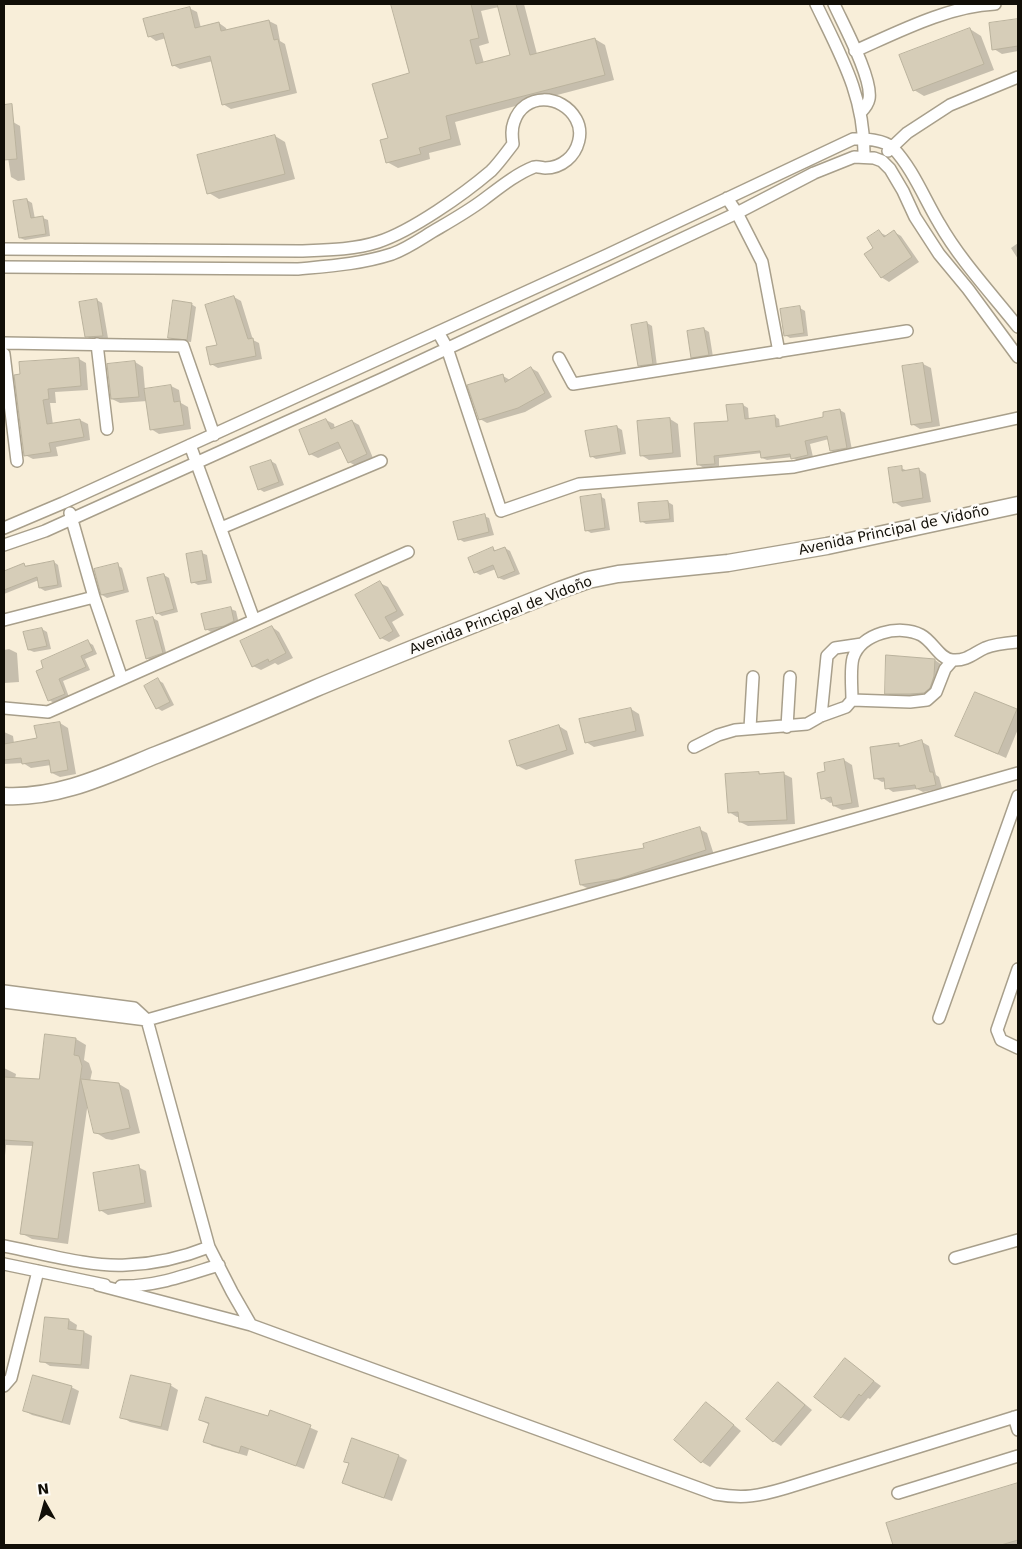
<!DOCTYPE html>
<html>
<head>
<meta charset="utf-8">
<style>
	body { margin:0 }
	#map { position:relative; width:1022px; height:1549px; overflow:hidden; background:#f8eed9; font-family:"DejaVu Sans",sans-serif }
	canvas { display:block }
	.frame { position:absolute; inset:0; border:5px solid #110e07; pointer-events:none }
	.north { position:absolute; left:20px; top:1479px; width:50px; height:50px; -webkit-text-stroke:4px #fefcf8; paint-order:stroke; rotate:353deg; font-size:14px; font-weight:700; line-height:20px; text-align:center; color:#110e07 }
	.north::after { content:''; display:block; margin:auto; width:18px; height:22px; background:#110e07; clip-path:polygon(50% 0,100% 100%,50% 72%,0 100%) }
</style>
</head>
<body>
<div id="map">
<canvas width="1022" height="1549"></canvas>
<div class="frame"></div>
<div class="north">N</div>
</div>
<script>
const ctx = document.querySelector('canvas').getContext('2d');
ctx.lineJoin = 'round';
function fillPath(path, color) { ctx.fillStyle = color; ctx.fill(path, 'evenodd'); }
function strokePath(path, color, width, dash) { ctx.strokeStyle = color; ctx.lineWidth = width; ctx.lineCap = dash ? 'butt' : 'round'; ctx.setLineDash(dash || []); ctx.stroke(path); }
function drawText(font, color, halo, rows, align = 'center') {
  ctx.font = font + ' "DejaVu Sans",sans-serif'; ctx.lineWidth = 5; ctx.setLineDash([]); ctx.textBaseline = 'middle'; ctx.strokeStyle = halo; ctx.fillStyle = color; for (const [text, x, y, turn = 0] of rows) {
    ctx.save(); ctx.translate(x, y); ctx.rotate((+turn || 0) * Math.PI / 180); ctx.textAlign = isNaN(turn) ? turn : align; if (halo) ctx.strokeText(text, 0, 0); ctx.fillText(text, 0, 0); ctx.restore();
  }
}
const shadow = new Path2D(`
	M392 4H524L537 54 595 39 605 45 614 80 455 122 461 145 429 153 430 159 398 168 387 162 390 139 411 74ZM499 7 512 56 484 63 479 46 489 43 481 11Z
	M189 8 197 12 201 28 219 23 226 28 227 31 269 21 277 25 280 41 285 44 297 93 231 109 223 104 213 61 180 69 173 65 166 38 156 41 149 36Z
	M1018 20V51L1002 54 994 49 990 24Z
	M970 29 981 36 994 70 924 96 914 90Z
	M13 122 20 126 25 180 18 181 11 177 7 151 4 149V123Z
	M275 136 285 142 295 179 219 199 209 193Z
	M27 200 32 203 35 219 43 218 48 220 50 236 25 240 20 238Z
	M879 232 887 236 894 232 901 236 919 262 889 282 881 277 875 248Z
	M1018 243V259L1011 248Z
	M234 297 241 301 253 340 259 343 262 359 218 368 211 364 219 346Z
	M97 300 102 303 108 338 91 339 86 336Z
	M191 304 196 307 191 342 174 340 169 337Z
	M800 308 805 311 808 336 790 338 785 335Z
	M647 323 652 326 657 366 644 368 639 365Z
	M704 329 709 332 713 357 697 360 692 357Z
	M79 359 86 363 88 390 55 392 56 403H50L53 425 80 420 88 424 90 440 56 447 58 456 33 459 25 455 21 375Z
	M135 362 143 367 145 390 171 386 179 390 181 403 188 407 191 429 159 434 151 429 147 401 120 403 112 399Z
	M923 364 931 368 940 426 920 429 912 424Z
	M531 368 538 372 552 397 525 412 487 423 480 419 503 376 510 380Z
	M743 405 748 408 749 420 774 416 779 419 780 428 825 417 840 410 845 413 852 450 836 453 831 451 829 439 810 444 813 457 798 461 792 457 767 460 762 458V453L719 458V466L704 468 699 465Z
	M670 419 678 424 681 457 649 460 641 455Z
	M326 420 334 424 335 429 352 421 359 425 373 458 356 466 349 462 342 448 318 458 310 454Z
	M617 427 622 430 626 454 596 459 591 456Z
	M271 461 276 464 284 485 264 492 259 489Z
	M901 468 908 471 918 469 926 474 931 502 902 507 894 502Z
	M600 496 605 499 610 530 591 533 586 530Z
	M668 502 673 505 674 522 646 524 641 521Z
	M484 516 489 518 494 535 464 542 459 539Z
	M505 548 510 551 520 574 504 580 499 578 496 569 480 575 475 572 493 549 497 551Z
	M202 553 207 555 212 583 198 585 193 582Z
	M54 562 58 565 62 587 45 591 40 588 39 580 4 594V573L24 565 28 567Z
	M117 565 122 568 129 592 107 598 102 595Z
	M164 575 169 578 178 612 162 616 157 613Z
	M380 583 388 587 404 615 392 622 400 636 389 642 381 638Z
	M231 609 236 611 239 624 211 632 206 629Z
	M153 618 158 621 167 656 152 661 147 658Z
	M272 627 279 632 293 658 278 665 275 663 261 670 253 666Z
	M42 629 47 632 51 649 34 652 29 650Z
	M88 642 93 645 97 654 85 659 90 670 63 681 69 697 54 703 49 700 37 672Z
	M9 649 17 653 19 682 4 683V650Z
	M935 660 942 665 932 697H894L886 693Z
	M158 680 163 683 174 705 162 711 157 708Z
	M631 709 639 714 644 736 594 747 586 742Z
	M1016 710 1018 711V729L1006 758 956 736Z
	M60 723 68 728 76 774 60 777 52 773 51 765 31 768 23 763 4 764V732L13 736 14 743 38 739Z
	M559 726 567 731 574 754 526 770 518 766Z
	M922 742 929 746 936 775 939 777 942 788 923 792 917 789 893 792 887 788 886 781 882 782 875 778 899 745 902 746Z
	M844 760 852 765 859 807 842 810 834 806V802L830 803 823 798 827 772Z
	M759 773 762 775 784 774 792 778 795 824 748 826 740 822V817H737L729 812Z
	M699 829 707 833 714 855 589 889 581 885 646 849Z
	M76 1039 86 1045 84 1060 89 1063 92 1072 90 1081 119 1084 129 1090 140 1133 112 1140 106 1139 95 1132 88 1102 68 1244 32 1239 21 1233 33 1146 6 1145 4 1166V1068L16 1074 15 1079 40 1080Z
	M138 1167 146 1171 152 1207 108 1215 100 1210Z
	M69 1320 77 1325 76 1331 84 1332 92 1336 89 1369 50 1366 42 1361Z
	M845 1360 881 1386 870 1399 868 1398 849 1421 841 1417Z
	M778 1383 786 1388 812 1410 781 1446 773 1441Z
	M170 1385 178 1390 168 1431 130 1422 122 1417Z
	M71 1387 79 1391 70 1425 32 1415 25 1411Z
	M706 1404 714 1408 741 1431 710 1467 702 1462 676 1440Z
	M271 1411 318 1431 304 1469 249 1449 247 1456 212 1446 205 1441 210 1425 200 1420 268 1418Z
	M353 1440 399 1456 407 1460 392 1501 351 1487 344 1482 350 1464 345 1461Z
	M1018 1484V1545H894L888 1524Z`);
const building = new Path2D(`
	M391 4H471L479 38 470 40 476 64 510 55 497 4H516L530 55 595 38 605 75 446 116 451 139 419 148 421 154 386 163 380 140 388 138 372 84 409 73Z
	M190 7 195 28 219 22 221 31 269 20 274 40 278 39 290 90 222 105 210 56 172 66 163 33 148 37 143 19Z
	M1018 19V46L992 50 989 23Z
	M970 28 984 64 913 91 899 55Z
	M12 104 17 159 4 160V105Z
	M275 135 285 174 207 194 197 155Z
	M27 199 31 218 43 216 46 234 19 238 13 201Z
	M879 230 884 237 894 230 912 257 881 278 864 254 873 248 867 238Z
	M234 296 248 339 253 338 256 356 210 365 206 347 217 345 205 305Z
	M97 299 103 336 85 337 79 302Z
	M173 300 192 303 187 340 168 338Z
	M800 306 804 333 784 336 780 309Z
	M647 322 653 364 638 366 631 325Z
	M704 328 709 355 691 358 687 331Z
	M79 358 81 386 48 389 49 399 43 400 47 424 80 419 84 437 49 443 51 452 24 456 14 375 20 374 19 362Z
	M135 361 139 397 111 399 107 364Z
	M923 363 932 422 911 425 902 366Z
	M531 367 545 393 518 408 479 420 467 385 503 374 505 382Z
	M171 385 174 402 180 401 184 425 150 430 144 389Z
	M743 404 745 419 775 415 776 427 823 417V412L840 409 847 448 830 451 827 436 805 441 808 455 791 459 790 454 761 458 760 451 714 456 715 464 697 465 694 423 728 421 726 405Z
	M670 418 673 453 640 456 637 421Z
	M326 419 331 429 352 420 367 454 348 463 338 442 309 455 299 430Z
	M617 426 621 452 590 457 585 431Z
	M271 460 279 482 258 490 250 467Z
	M902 466V471L919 468 923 498 893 503 888 468Z
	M601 494 605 528 585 531 580 497Z
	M668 501 670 519 640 522 638 503Z
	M485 514 489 532 458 540 453 522Z
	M493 547 494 551 505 547 515 571 498 578 493 565 474 573 468 558Z
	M202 551 207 580 191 583 186 554Z
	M54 561 58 585 39 588 37 577 4 590V571L24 563 25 566Z
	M118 563 124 590 101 595 94 569Z
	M164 574 174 609 156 614 147 578Z
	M380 581 397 611 385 617 393 631 380 639 355 595Z
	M231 607 234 621 224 626 205 630 201 614Z
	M153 617 163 653 146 659 136 621Z
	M272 626 286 653 269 662 268 659 252 667 240 641Z
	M42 628 47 646 28 650 23 632Z
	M88 640 93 651 81 656 86 667 59 679 65 694 48 701 36 671 43 668 41 661Z
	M886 655 935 659 934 676 930 688 924 693 910 694H885Z
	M158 678 170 702 156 709 144 686Z
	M975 692 1017 709 998 754 955 736Z
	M631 708 636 731 585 743 579 719Z
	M60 722 68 770 51 773 49 760 22 764 21 758 4 760V744L37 738 34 726Z
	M559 725 567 750 517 766 509 741Z
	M922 740 930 772H933L936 785 916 789 915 785 885 789 884 778 874 779 870 747 899 743V746Z
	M844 759 852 803 833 806 831 797 821 799 817 773 825 771 824 763Z
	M759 772V774L784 772 787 820 739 822 738 812 728 813 725 774Z
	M700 827 706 850 618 879 580 885 575 860 644 848 643 844Z
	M45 1034 76 1038 74 1055 79 1056 82 1066 58 1239 20 1234 33 1142 4 1140V1077L39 1079Z
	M81 1079 119 1083 130 1128 101 1134 94 1133Z
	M139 1165 145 1203 99 1211 93 1173Z
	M45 1317 69 1319 68 1329 84 1331 81 1365 40 1362Z
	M845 1358 874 1381 861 1396 859 1394 841 1418 814 1397Z
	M33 1375 72 1386 62 1422 23 1411Z
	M131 1375 171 1384 161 1427 120 1418Z
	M778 1382 805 1405 773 1442 746 1419Z
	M206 1397 268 1416 270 1410 311 1425 296 1466 241 1446 239 1453 203 1442 209 1423 199 1420Z
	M706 1402 734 1425 701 1463 674 1440Z
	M352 1438 399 1455 384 1498 342 1483 349 1463 344 1462Z
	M1018 1483V1540L1001 1545H893L886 1523Z`);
const minor = new Path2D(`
	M816 4C841 56 865 97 864 156
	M834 4C843 24 873 79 869 99 868 104 865 108 861 112
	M855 51C898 32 948 6 995 4
	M888 151 907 133 950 105 1018 77
	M727 198 737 213 762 262 779 352
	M4 249 299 251C325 250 353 250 378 242 412 231 464 194 491 171 499 163 506 153 513 144 512 136 511 130 514 122 524 92 562 94 576 119 584 133 578 151 567 160 561 165 553 168 545 168 542 168 538 166 534 167 516 174 499 188 483 200 467 212 449 222 432 232 419 240 406 249 392 254 361 264 330 266 298 269L4 267
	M438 332 447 348 501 511 579 484 794 467 1018 418
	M4 343 183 346 214 435
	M97 344 107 429
	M4 354 17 461
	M559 358 573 384 907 331
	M190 445 254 620
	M70 513 94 597 122 679
	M4 528 63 503 607 255 853 139C863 138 885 140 893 148 913 169 924 198 939 223 960 260 991 293 1018 327
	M221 528 381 461
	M4 545 45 531 382 379 737 213 814 173 854 157 874 158 882 161 890 169 903 191 915 217 939 254 968 289 1018 357
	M4 620 94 597
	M852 700 910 702 927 700 936 692 945 669 952 661
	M4 708 48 712 408 552
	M821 716 827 656 835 648 862 644
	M787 727 790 677
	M750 728 753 677
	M694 747 718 735 735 730 807 724 821 716 846 707 852 700C852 688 850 669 853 658 861 633 900 624 921 635 933 641 940 660 953 660 967 661 974 653 985 648 995 644 1007 643 1018 642
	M1018 969 997 1030 1001 1040 1018 1048
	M4 991 134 1008 147 1020 209 1247 232 1292 251 1325
	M4 1002 147 1020 1018 773
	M939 1018 1018 796
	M4 1246C42 1253 88 1267 126 1265 154 1264 184 1257 209 1247
	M955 1258 1018 1240
	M4 1264 105 1285
	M98 1285 251 1325 715 1494C744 1499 759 1496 786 1488L1018 1416
	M121 1286C155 1287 186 1275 219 1265
	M4 1386 11 1378 38 1271
	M1014 1417 1018 1430
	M898 1493 1018 1456`);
const secondary = new Path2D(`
	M4 796C58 799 107 775 156 755 209 734 261 712 314 689 395 655 478 623 560 590L588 580 618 574 728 563 827 546 1018 505`);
const streetNames = [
	["Avenida Principal de Vidoño",894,531,-12],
	["Avenida Principal de Vidoño",501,616,-21]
];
fillPath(shadow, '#0003');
fillPath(building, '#d6cdb8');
strokePath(building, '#bab29d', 1);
strokePath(minor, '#a89f8b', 14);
strokePath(secondary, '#a89f8b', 19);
strokePath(minor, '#fff', 11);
strokePath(secondary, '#fff', 16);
drawText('14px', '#110e07', '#fefcf8', streetNames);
</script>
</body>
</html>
